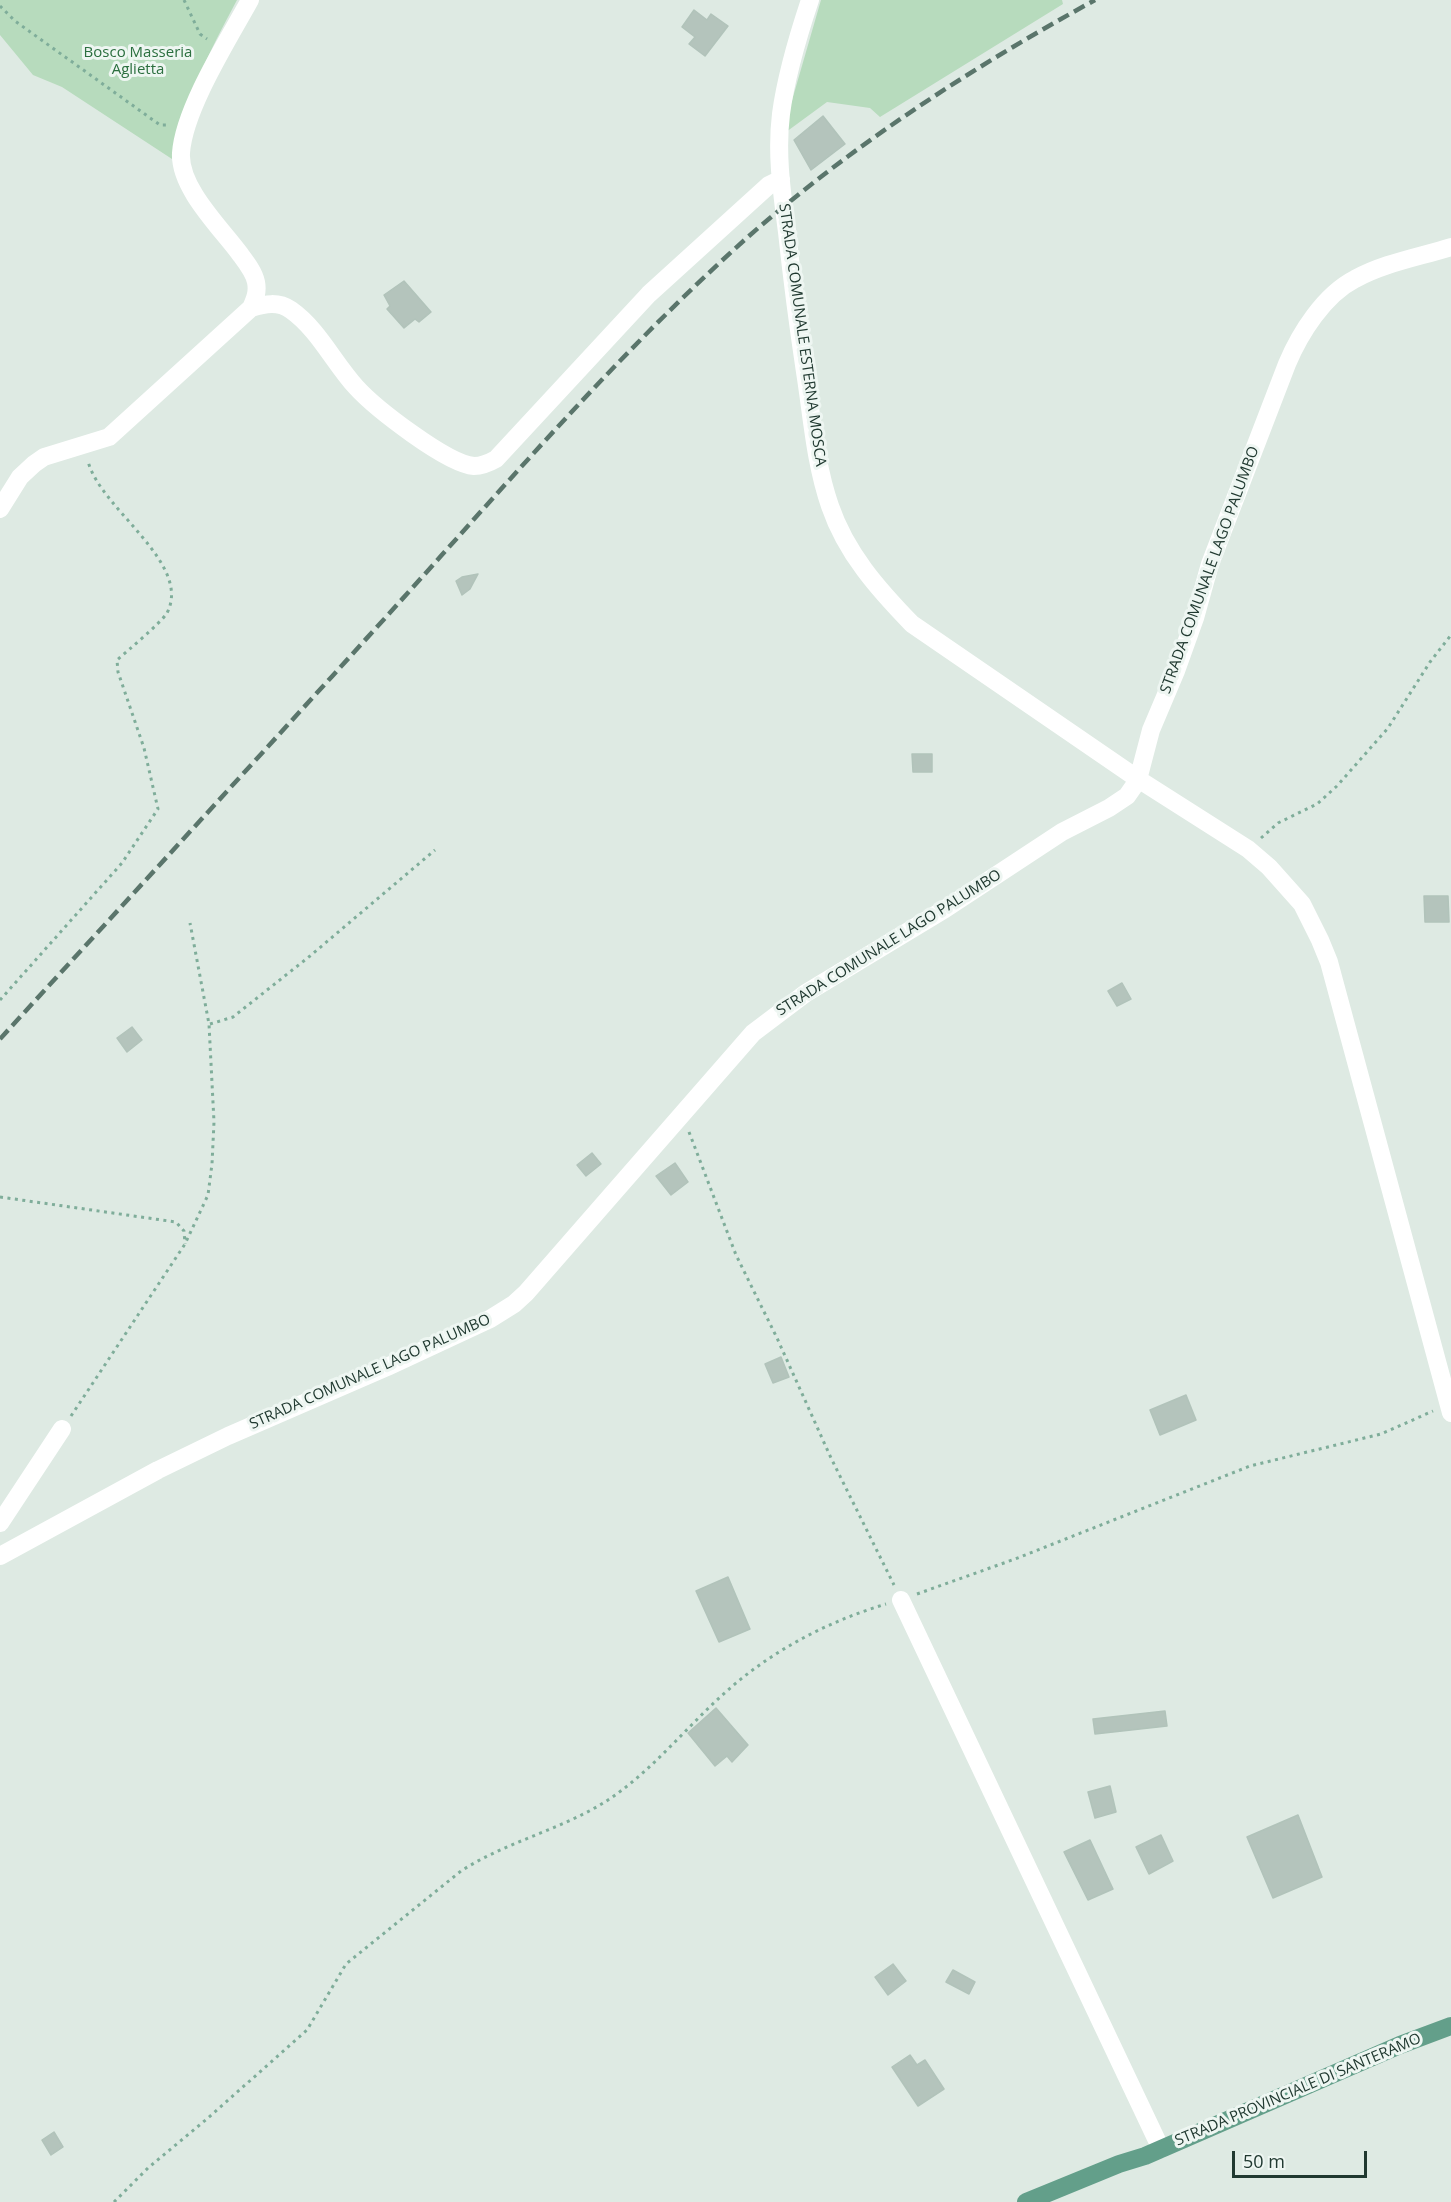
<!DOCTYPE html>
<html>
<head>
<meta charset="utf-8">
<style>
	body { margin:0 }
	#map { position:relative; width:1451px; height:2202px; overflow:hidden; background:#deeae3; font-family:"Open Sans",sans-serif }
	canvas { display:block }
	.scale { position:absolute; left:1232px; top:2151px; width:135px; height:27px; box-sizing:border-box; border:3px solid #203930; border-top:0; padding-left:8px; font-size:18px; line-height:21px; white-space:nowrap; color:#203930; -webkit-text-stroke:4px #eef6f2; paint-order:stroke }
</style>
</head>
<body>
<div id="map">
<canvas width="1451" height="2202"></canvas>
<div class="scale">50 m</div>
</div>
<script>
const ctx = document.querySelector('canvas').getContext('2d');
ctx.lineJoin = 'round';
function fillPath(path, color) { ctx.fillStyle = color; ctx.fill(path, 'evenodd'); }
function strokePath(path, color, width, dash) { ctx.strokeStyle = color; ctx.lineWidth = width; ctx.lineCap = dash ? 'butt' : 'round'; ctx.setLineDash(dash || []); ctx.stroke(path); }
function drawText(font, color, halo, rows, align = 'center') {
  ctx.font = font + ' "Open Sans",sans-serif'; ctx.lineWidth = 6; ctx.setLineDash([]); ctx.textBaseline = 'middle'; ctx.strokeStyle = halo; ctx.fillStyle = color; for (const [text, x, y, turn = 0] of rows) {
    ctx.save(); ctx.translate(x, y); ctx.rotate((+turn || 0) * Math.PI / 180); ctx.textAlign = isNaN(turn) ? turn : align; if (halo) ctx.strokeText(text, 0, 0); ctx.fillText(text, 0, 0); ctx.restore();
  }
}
const green = new Path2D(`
	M0 0H237C210 50 184 103 172 159L62 87 33 75 0 35Z
	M821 0H1062L1063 4 880 117 870 108 827 102 782 135Z`);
const building = new Path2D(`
	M694 10 707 20 711 14 728 26 705 56 689 44 695 37 682 27Z
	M823 116 845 144 811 170 794 140Z
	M404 281 431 312 419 322 415 319 404 328 387 309 390 306 384 295Z
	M478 574 470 589 462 595 456 581 462 577Z
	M912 754H932V772H913Z
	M1424 896H1448L1449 922H1425Z
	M1122 983 1131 999 1117 1006 1108 991Z
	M132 1027 142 1040 127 1052 117 1038Z
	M592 1153 601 1164 586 1176 577 1165Z
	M675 1163 688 1182 671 1195 656 1176Z
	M781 1357 789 1377 773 1383 765 1364Z
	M1186 1395 1196 1420 1160 1435 1150 1410Z
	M728 1577 750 1629 719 1642 696 1591Z
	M716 1708 748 1745 732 1762 727 1756 715 1766 688 1733Z
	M1165 1711 1167 1726 1095 1734 1093 1719Z
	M1110 1786 1116 1812 1095 1818 1088 1792Z
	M1298 1815 1322 1877 1273 1898 1247 1837Z
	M1161 1835 1173 1861 1149 1874 1136 1847Z
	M1090 1840 1113 1889 1088 1900 1064 1852Z
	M893 1964 906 1981 888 1995 875 1977Z
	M953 1970 975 1982 969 1994 946 1982Z
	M910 2055 917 2065 925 2060 944 2089 918 2106 892 2067Z
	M54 2132 63 2147 51 2155 42 2140Z`);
const path = new Path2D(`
	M184 0 200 34 207 39
	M0 6 15 21 160 125H168
	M1261 838 1278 823 1317 804 1337 786 1388 728 1430 662 1451 635
	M0 1000 122 863 158 809 144 748 118 672 117 660C127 651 161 623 167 613 193 563 99 508 88 461
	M210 1024 233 1017 310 956 435 850
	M689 1132 736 1255 777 1338 831 1458 894 1585
	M0 1197 176 1222 184 1231 185 1244
	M71 1416 185 1244 208 1195 212 1164 214 1122 209 1024 190 923
	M917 1594 1015 1559 1250 1466 1381 1434 1433 1411
	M114 2202 148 2168 208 2118 307 2030 346 1964 461 1871C507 1841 565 1829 611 1798 655 1768 688 1725 728 1690 773 1650 829 1621 886 1604`);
const minor = new Path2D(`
	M810 0C798 36 786 76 781 114 776 154 782 193 787 232 792 279 798 325 805 372 812 416 815 463 830 506 846 553 878 589 912 624L1138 779 1248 849 1269 867 1302 904 1320 940 1329 962 1451 1413
	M251 308C265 304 278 301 291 310 318 329 334 363 356 387 375 408 447 464 474 466 482 466 489 463 496 459L649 294 769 185 781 179
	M0 509 20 477 34 464 44 457 109 437 251 308C255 299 258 292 256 282 254 272 246 262 240 254 221 228 179 188 181 153 184 109 228 40 250 0
	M0 1523 62 1429
	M0 1556 158 1470 228 1436 387 1367 490 1319 514 1304 526 1293 753 1033 806 993 945 909 1062 832 1109 808 1127 796 1134 786 1140 772 1151 730 1176 671 1195 618 1210 564 1287 364C1300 333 1324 295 1355 279 1384 263 1419 257 1451 247
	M901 1600 1161 2149`);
const major = new Path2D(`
	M1026 2202 1119 2164 1145 2156 1400 2045 1451 2026`);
const rail = new Path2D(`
	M0 1039C129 898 258 758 386 617 504 487 618 353 749 236 854 144 973 67 1095 0`);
const parkNames = [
	["Bosco Masseria",138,53],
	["Aglietta",138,70]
];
const streetNames = [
	["STRADA COMUNALE ESTERNA MOSCA",802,335,82],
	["STRADA COMUNALE LAGO PALUMBO",1210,570,-70],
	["STRADA COMUNALE LAGO PALUMBO",889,943,-32],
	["STRADA COMUNALE LAGO PALUMBO",370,1372,-24],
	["STRADA PROVINCIALE DI SANTERAMO",1298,2090,-23]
];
fillPath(green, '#b7dbbd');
fillPath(building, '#b4c4bc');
strokePath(building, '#b1c3ba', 1.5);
strokePath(path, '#7fad9a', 3, [3, 4.5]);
strokePath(minor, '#fff', 18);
strokePath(major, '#639f8a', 18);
strokePath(rail, '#5a756b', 4.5, [12, 6]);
drawText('15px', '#2b6f3f', '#eef6f2', parkNames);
drawText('15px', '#203930', '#eef6f2', streetNames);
</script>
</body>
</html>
